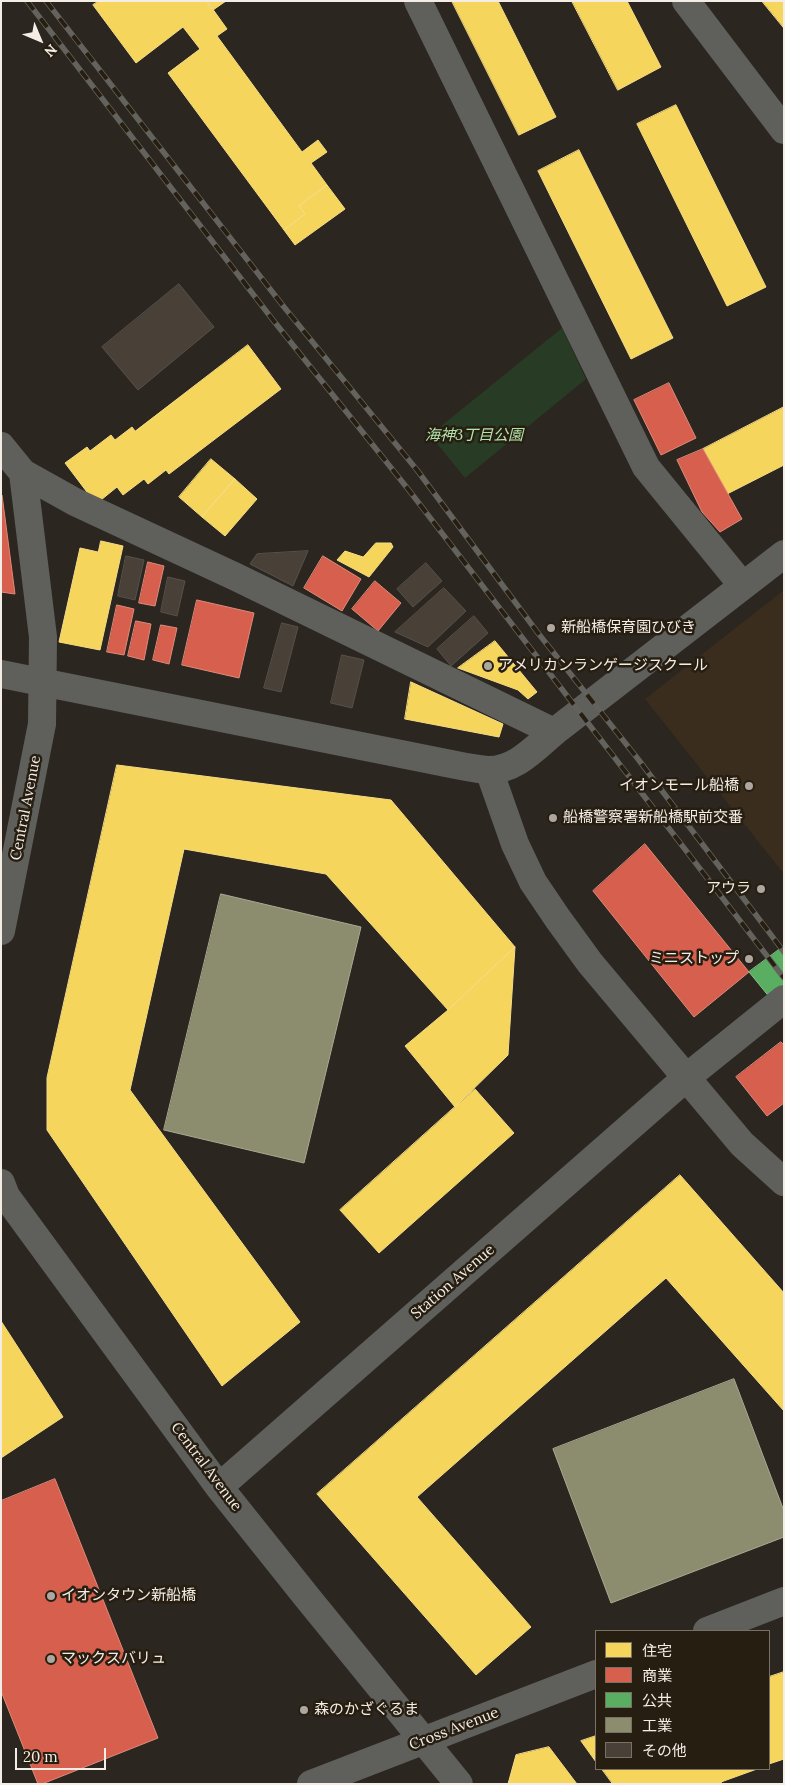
<!DOCTYPE html>
<html>
<head>
<meta charset="utf-8">
<style>
	body { margin:0 }
	#map { position:relative; width:785px; height:1785px; overflow:hidden; background:#2c2620; font-family:Lora,"Noto Sans JP",serif }
	canvas { display:block }
	.frame { position:absolute; inset:0; border:2px solid #f4ede5; pointer-events:none }
	.legend { position:absolute; left:595px; top:1630px; width:175px; height:140px; box-sizing:border-box; background:#271e12; border:1px solid #797166; margin:0; padding:6px 9px; list-style:none; font-size:15px; color:#f4ede5 }
	.legend li { display:flex; align-items:center; gap:10px; height:25px }
	.legend b { width:25px; border:1px solid #797166 }
	.north { position:absolute; left:15px; top:15px; width:50px; height:50px; -webkit-text-stroke:4px #271e12; paint-order:stroke; rotate:135deg; font-size:14px; font-weight:700; line-height:20px; text-align:center; color:#f4ede5 }
	.north::after { content:''; display:block; margin:auto; width:18px; height:22px; background:#f4ede5; clip-path:polygon(50% 0,100% 100%,50% 72%,0 100%) }
	.scale { position:absolute; left:15px; top:1748px; width:91px; height:22px; box-sizing:border-box; border:2px solid #f4ede5; border-top:0; padding-left:6px; font-size:15px; line-height:18px; white-space:nowrap; color:#f4ede5; -webkit-text-stroke:4px #271e12; paint-order:stroke }
</style>
</head>
<body>
<div id="map">
<canvas width="785" height="1785"></canvas>
<div class="frame"></div>
<ul class="legend">
<li><b style="height:14px;background:#f6d55c"></b>住宅</li>
<li><b style="height:14px;background:#d6604d"></b>商業</li>
<li><b style="height:14px;background:#5aae61"></b>公共</li>
<li><b style="height:14px;background:#8c8c6e"></b>工業</li>
<li><b style="height:14px;background:#494038"></b>その他</li>
</ul>
<div class="north">N</div>
<div class="scale">20 m</div>
</div>
<script>
const ctx = document.querySelector('canvas').getContext('2d');
ctx.lineJoin = 'round';
function fillPath(path, color) { ctx.fillStyle = color; ctx.fill(path, 'evenodd'); }
function strokePath(path, color, width, dash) { ctx.strokeStyle = color; ctx.lineWidth = width; ctx.lineCap = dash ? 'butt' : 'round'; ctx.setLineDash(dash || []); ctx.stroke(path); }
function drawText(font, color, halo, rows, align = 'center') {
  ctx.font = font + ' Lora,"Noto Sans JP",serif'; ctx.lineWidth = 5; ctx.setLineDash([]); ctx.textBaseline = 'middle'; ctx.strokeStyle = halo; ctx.fillStyle = color; for (const [text, x, y, turn = 0] of rows) {
    ctx.save(); ctx.translate(x, y); ctx.rotate((+turn || 0) * Math.PI / 180); ctx.textAlign = isNaN(turn) ? turn : align; if (halo) ctx.strokeText(text, 0, 0); ctx.fillText(text, 0, 0); ctx.restore();
  }
}
const built = new Path2D(`
	M784 590V874L645 699Z`);
const green = new Path2D(`
	M562 328 586 379 465 478 430 435Z`);
const homes = new Path2D(`
	M99 1H207L227 29 217 36 302 152 318 140 327 152 311 163 327 185 299 206 305 214 284 230 168 73 200 49 183 27 136 63 93 5Z
	M207 1H226L213 10Z
	M452 1H498L556 117 519 135Z
	M572 1H627L661 67 618 90Z
	M762 1H784V28Z
	M676 105 766 287 727 306 637 124Z
	M579 150 673 338 631 359 538 171Z
	M327 185 345 209 295 245 284 230 305 214 299 206Z
	M248 345 281 389 169 474 166 470 148 484 144 479 123 495 117 487 96 504 65 463 87 447 90 451 111 435 115 440 132 427 135 431Z
	M784 407V465L727 494 703 449Z
	M211 459 235 479 202 517 179 497Z
	M235 479 257 499 225 536 202 517Z
	M101 541 123 546 100 650 59 642 80 548 98 552Z
	M376 543H391L393 547 369 577 337 560 345 551 363 557Z
	M495 641 537 692 528 699 518 690 458 668Z
	M411 682 503 724 499 737 405 719Z
	M117 765 391 800 515 947 448 1010 326 874 184 849 130 1090 300 1322 222 1386 47 1130V1078Z
	M515 947 508 1055 455 1107 405 1046 448 1010Z
	M475 1089 514 1133 379 1253 340 1210Z
	M680 1175 784 1293V1411L666 1278 417 1497 531 1627 476 1675 317 1494Z
	M1 1321 63 1417 1 1458Z
	M784 1672V1759L769 1764V1677Z
	M596 1736V1762L581 1741Z
	M549 1747 577 1784H508L516 1755Z
	M602 1769H757L721 1782 722 1784H613Z`);
const shops = new Path2D(`
	M669 383 696 438 661 455 634 400Z
	M703 449 742 519 720 532 702 512 677 460Z
	M1 495H2L15 594 1 592Z
	M323 556 361 579 342 611 304 588Z
	M148 562 164 566 155 606 139 603Z
	M375 581 401 603 378 631 352 609Z
	M197 600 254 613 239 678 182 665Z
	M117 605 134 609 124 655 107 652Z
	M136 621 151 624 144 660 128 656Z
	M161 625 177 628 169 664 153 660Z
	M645 844 749 972 694 1017 593 891Z
	M781 1042 784 1045V1103L767 1116 736 1077Z
	M55 1479 158 1738 42 1784H38L1 1691V1501Z`);
const public = new Path2D(`
	M784 946V1015L749 972Z`);
const industry = new Path2D(`
	M221 894 361 927 304 1163 164 1130Z
	M734 1379 784 1511V1537L611 1603 553 1449Z`);
const building = new Path2D(`
	M179 284 214 327 138 390 102 347Z
	M308 551 293 586 250 564 257 554Z
	M126 556 144 560 135 600 118 596Z
	M426 563 442 581 413 607 397 589Z
	M168 577 185 581 177 616 161 612Z
	M444 588 466 611 428 647 395 632Z
	M474 616 488 633 451 666 437 649Z
	M282 623 298 627 281 692 264 688Z
	M342 655 364 660 352 708 331 703Z`);
const minor = new Path2D(`
	M418 1 646 467 743 586
	M686 1 784 130
	M1 446 23 473 75 502 236 577 554 732
	M1 674 456 765C466 767 477 769 487 770 515 771 535 748 554 732L784 554
	M489 770 515 844 533 882 558 919 590 963 742 1144 784 1182
	M1 931 42 724 43 637 23 473
	M1 1183 6 1196 219 1487 306 1596 459 1784
	M219 1487 687 1077 784 999
	M707 1631 784 1601
	M311 1784 596 1674`);
const rail = new Path2D(`
	M27 1 273 320 408 489 784 978
	M46 1 284 307 417 470 538 633 638 759 784 952`);
const markers = [
	[551,628,5,"#aea7a0"],
	[488,666,5,"#aea7a0"],
	[749,786,5,"#aea7a0"],
	[553,818,5,"#aea7a0"],
	[761,889,5,"#aea7a0"],
	[749,959,5,"#aea7a0"],
	[51,1596,5,"#aea7a0"],
	[51,1659,5,"#aea7a0"],
	[304,1710,5,"#aea7a0"]
];
const parkNames = [
	["海神3丁目公園",474,436]
];
const poiNames = [
	["新船橋保育園ひびき",561,628],
	["アメリカンランゲージスクール",498,666],
	["イオンモール船橋",739,786,"right"],
	["船橋警察署新船橋駅前交番",563,818],
	["アウラ",751,889,"right"],
	["ミニストップ",739,959,"right"],
	["イオンタウン新船橋",61,1596],
	["マックスバリュ",61,1659],
	["森のかざぐるま",314,1710]
];
const streetNames = [
	["Central Avenue",26,808,-79],
	["Station Avenue",453,1282,-41],
	["Central Avenue",206,1467,53],
	["Cross Avenue",454,1729,-21]
];
fillPath(built, '#3a2d1d');
fillPath(green, '#283b24');
fillPath(homes, '#f6d55c');
strokePath(homes, '#f5dc85', 1);
fillPath(shops, '#d6604d');
strokePath(shops, '#df8a7b', 1);
fillPath(public, '#5aae61');
strokePath(public, '#88c189', 1);
fillPath(industry, '#8c8c6e');
strokePath(industry, '#aba992', 1);
fillPath(building, '#494038');
strokePath(building, '#56514b', 1);
strokePath(minor, '#5f605c', 28);
strokePath(rail, '#63625c', 5.5);
strokePath(rail, '#271e12', 4, [11]);
for (const [x, y, r, color] of markers) { const dot = new Path2D(); dot.arc(x, y, r, 0, 2 * Math.PI); ctx.fillStyle = color; ctx.fill(dot); strokePath(dot, '#271e12', 2); }
drawText('italic 15px', '#b2e4ab', '#271e12', parkNames);
drawText('15px', '#f4ede5', '#271e12', poiNames, 'left');
drawText('15px', '#f4ede5', '#271e12', streetNames);
</script>
</body>
</html>
